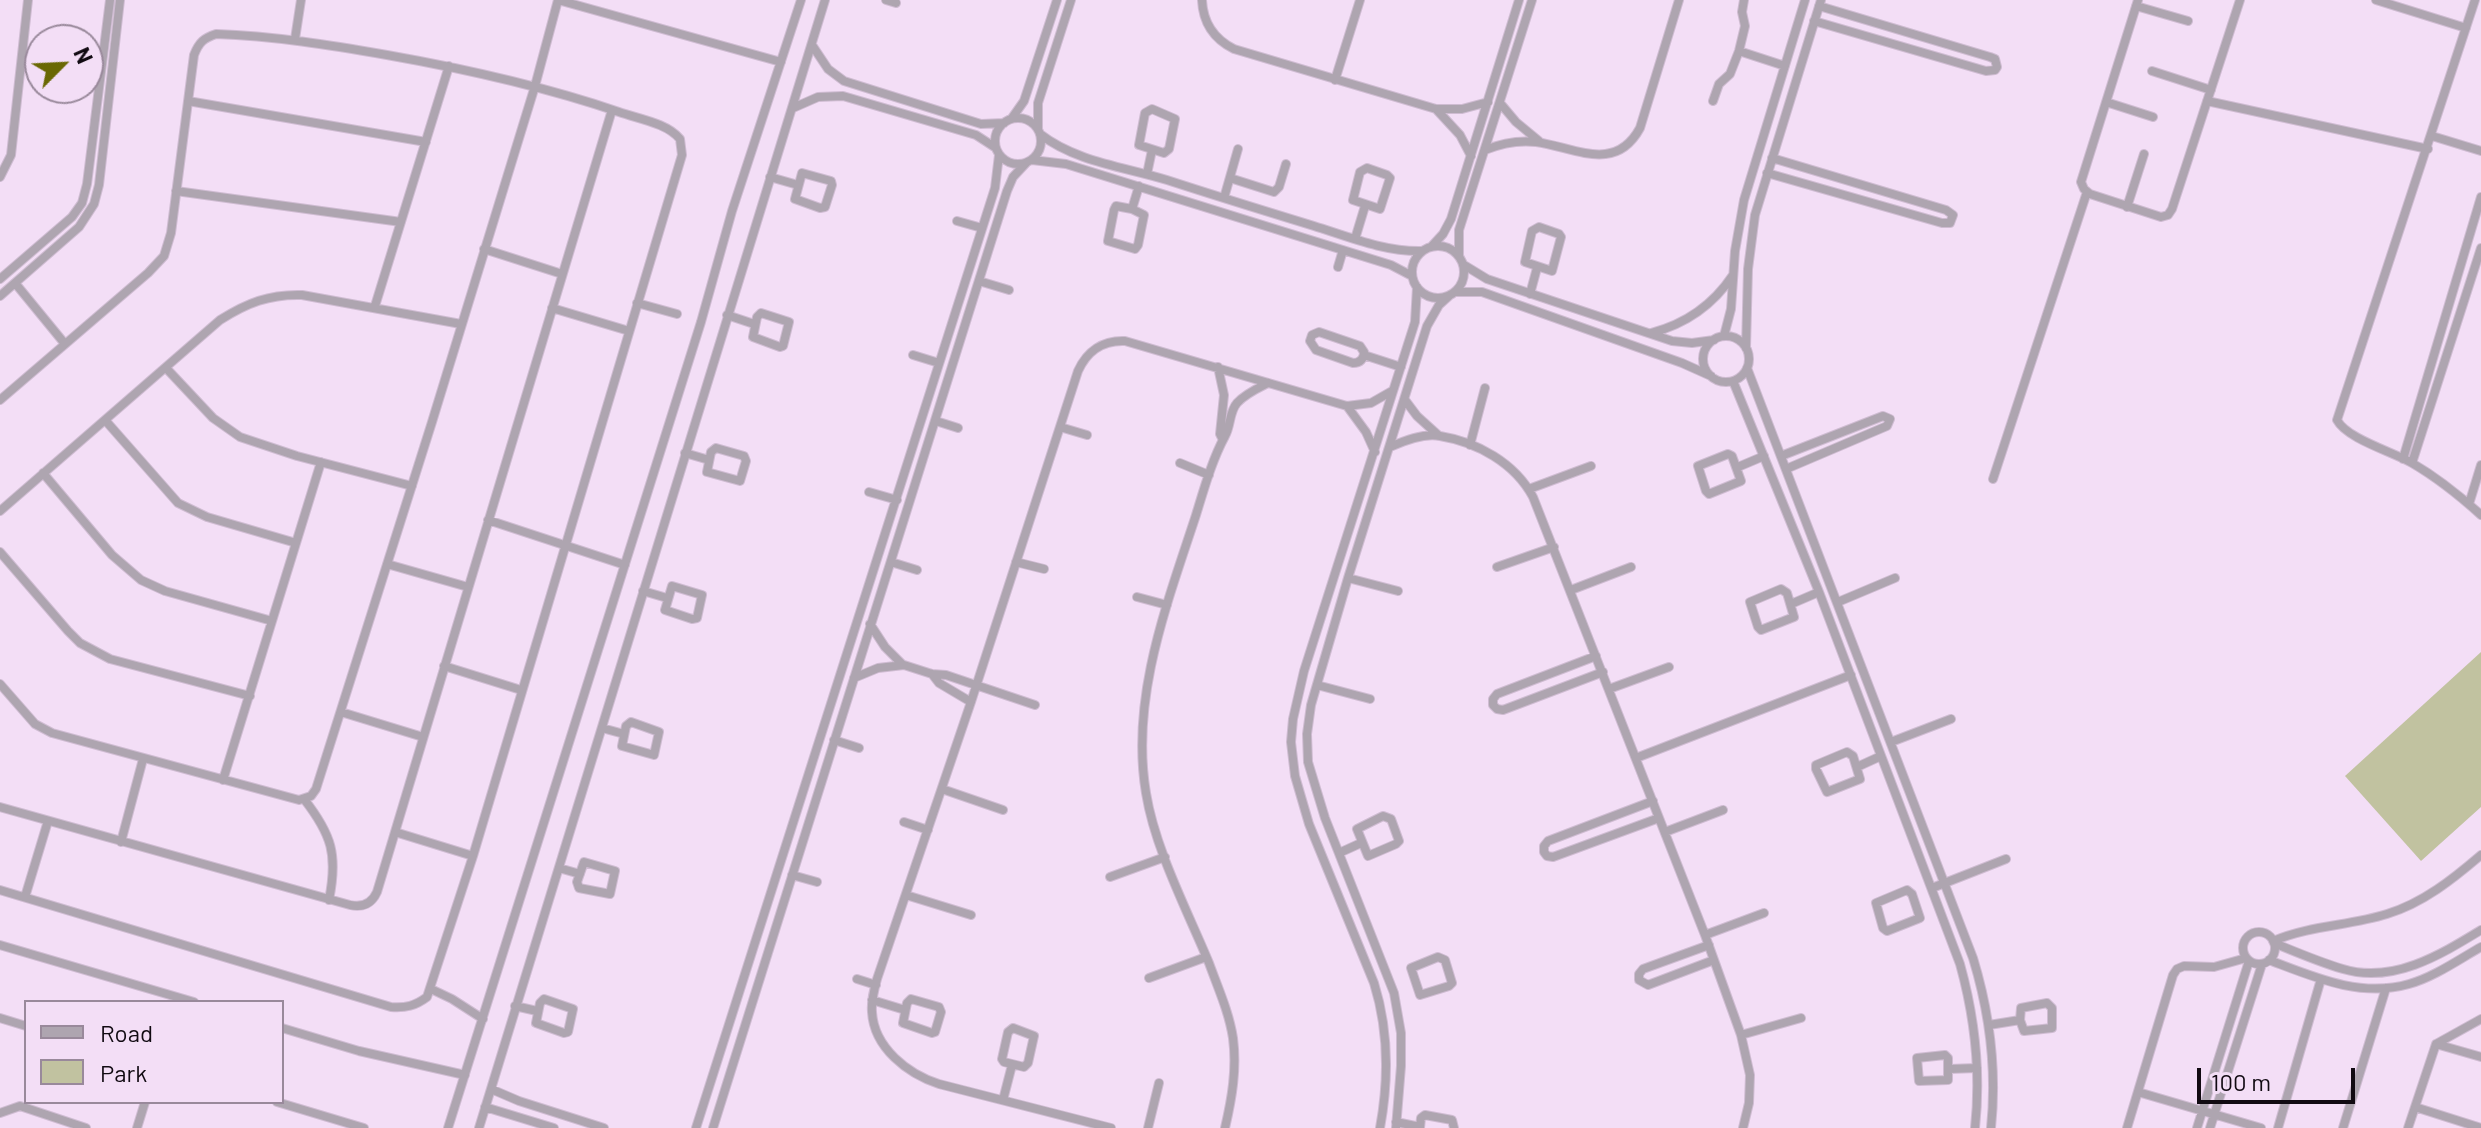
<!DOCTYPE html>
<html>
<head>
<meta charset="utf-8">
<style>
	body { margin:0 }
	#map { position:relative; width:2481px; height:1128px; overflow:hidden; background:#f3def6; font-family:Barlow,sans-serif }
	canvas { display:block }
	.legend { position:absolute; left:24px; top:1000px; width:260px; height:104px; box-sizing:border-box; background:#f3def6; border:2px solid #99899b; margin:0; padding:10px 14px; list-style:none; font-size:24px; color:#110a12 }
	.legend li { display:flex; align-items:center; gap:16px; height:40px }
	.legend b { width:40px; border:2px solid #99899b }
	.north { position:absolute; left:24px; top:24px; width:80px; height:80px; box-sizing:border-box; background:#f3def6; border:2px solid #99899b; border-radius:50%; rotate:66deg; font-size:22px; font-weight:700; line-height:32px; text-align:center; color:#110a12 }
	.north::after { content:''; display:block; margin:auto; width:28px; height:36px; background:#6a6803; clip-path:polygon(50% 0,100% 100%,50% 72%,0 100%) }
	.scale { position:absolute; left:2197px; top:1068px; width:158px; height:36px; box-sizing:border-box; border:4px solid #110a12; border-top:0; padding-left:10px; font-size:24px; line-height:28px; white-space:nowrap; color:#110a12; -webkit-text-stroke:6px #f3def6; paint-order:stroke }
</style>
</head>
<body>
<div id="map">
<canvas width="2481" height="1128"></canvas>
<ul class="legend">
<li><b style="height:10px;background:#aea5b0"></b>Road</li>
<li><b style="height:22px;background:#c1c2a0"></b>Park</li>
</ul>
<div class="north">N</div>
<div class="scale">100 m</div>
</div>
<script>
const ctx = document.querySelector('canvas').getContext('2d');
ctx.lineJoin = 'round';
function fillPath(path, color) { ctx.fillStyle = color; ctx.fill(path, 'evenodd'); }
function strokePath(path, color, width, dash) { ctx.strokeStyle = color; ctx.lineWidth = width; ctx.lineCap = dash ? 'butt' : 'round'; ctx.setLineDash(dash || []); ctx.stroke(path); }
const green = new Path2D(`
	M2481 652V807L2421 861 2345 776Z`);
const street = new Path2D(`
	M558 0 781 62
	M886 0 896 3
	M1202 0C1203 23 1214 39 1234 49L1436 109H1462L1488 102
	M2138 0 2081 182 2084 189 2090 194 2161 217 2168 215 2172 209 2240 0
	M2376 0 2466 28
	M2475 0 2337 420C2347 439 2393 452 2412 463 2436 477 2460 496 2481 515
	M2136 6 2188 21
	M1814 21 1986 71 1995 70 1997 67 1995 59 1990 57 1819 6
	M295 39 301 0
	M812 45 828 69 844 81 981 124 1004 123
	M1739 51 1785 66
	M2152 71 2211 90
	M1335 80 1360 0
	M188 101 426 142
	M1713 101 1719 84 1730 74 1739 51 1745 26 1742 12 1744 0
	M2207 101 2428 149
	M2106 102 2153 117
	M1500 103 1516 122 1539 141
	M793 108 818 97 843 96 976 135 996 148
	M1152 109 1175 119 1169 149 1164 153 1139 145 1145 113Z
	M1436 109 1460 135 1471 156
	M995 141a23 23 0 1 1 46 0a23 23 0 1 1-46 0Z
	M1012 118 1024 101 1057 0
	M1038 129V103L1071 0
	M1040 134C1076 162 1125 167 1167 180 1216 196 1265 211 1314 226 1349 237 1385 252 1422 251
	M2432 136 2481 151
	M1485 150C1502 143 1518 140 1536 142 1574 147 1615 174 1640 128L1679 0
	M1032 160 1066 164 1391 265 1412 276
	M1367 168 1387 175 1390 178 1380 209 1353 200 1360 172Z
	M802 173 831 181 832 185 825 207 820 208 795 199Z
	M1767 173 1942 223H1950L1953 215 1946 210 1772 158
	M1147 174 1152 150
	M0 177 11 155 28 0
	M770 177 798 185
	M1230 178 1274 192 1279 187 1286 164
	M176 191 401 222
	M1224 198 1238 149
	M1116 206 1132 209 1144 215 1138 245 1135 249 1108 241 1114 210Z
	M2127 207 2144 154
	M1132 209 1139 186
	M957 221 982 228
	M1539 227 1559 234 1561 237 1552 271 1525 262 1532 231Z
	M1355 239 1365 206
	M1412 272a26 26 0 1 1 52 0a26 26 0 1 1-52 0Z
	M1432 246 1443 234 1451 219 1519 0
	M484 249 562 274
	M1459 255V230L1532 0
	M1464 265 1487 279 1672 341 1692 343 1714 340
	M1338 267 1343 250
	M0 279 72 217 82 203 87 184 110 0
	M979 281 1009 290
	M15 283 65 344
	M1456 292H1482L1682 363 1711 376
	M1530 294 1537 268
	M0 296 79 227 94 204 99 185 120 0
	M637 303 677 314
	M375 306 449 66
	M552 308 629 331
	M761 313 789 322 783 346 780 347 753 337 757 317Z
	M727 315 754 324
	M1319 332 1360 346 1364 352C1364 359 1360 363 1353 363L1316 350 1310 341 1312 335Z
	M1651 333C1686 324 1713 305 1733 275
	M1724 336 1731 309 1735 251 1744 200 1805 0
	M1703 359a23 23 0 1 1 46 0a23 23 0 1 1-46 0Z
	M1746 348 1748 269 1755 215 1821 0
	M913 355 939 363
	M1364 355 1401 367
	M1218 367 1224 395 1220 434 1222 438
	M166 368 213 418 240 437 297 456 412 486
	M1747 368 1973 958C1990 1014 1997 1070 1991 1128
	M1733 381 1819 592 1960 964C1975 1018 1981 1072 1975 1128
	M0 400 148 273 164 256 171 233 194 55C199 42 204 38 216 34 274 36 330 45 387 55 466 69 543 86 619 112 639 119 667 123 680 139L682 155 473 856 427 997C415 1006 406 1008 391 1007L0 890
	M1405 400 1417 416 1438 435
	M1347 406 1366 432 1375 452
	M105 420 178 503 207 517 296 543
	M936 421 958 428
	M1060 427 1087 435
	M1470 445 1485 388
	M1390 447C1404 441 1423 433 1440 436 1477 442 1515 463 1533 497L1705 935 1741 1035 1750 1075 1749 1103 1743 1128
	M716 448 744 456 746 461 740 481 707 472 711 452Z
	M685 453 709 460
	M1728 454 1732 456 1741 481 1709 494 1706 491 1698 466Z
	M1781 456 1883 416 1890 419 1887 426 1786 469
	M2403 459 2481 197
	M1180 463 1209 475
	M2412 463 2481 248
	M1738 467 1764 456
	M43 473 112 555 141 580 165 591 272 621
	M1993 479 2087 192
	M1529 489 1591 466
	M869 492 897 500
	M2469 504 2481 465
	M0 511 220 320C247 303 269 294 302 295L461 324
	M488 520 625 565
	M0 552 68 631 80 643 110 659 250 696
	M891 562 917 570
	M1016 562 1044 569
	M387 564 468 587
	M1497 567 1554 547
	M1348 578 1398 591
	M672 586 702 595 697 618 692 619 665 610Z
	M1781 589 1787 593 1794 617 1761 630 1758 627 1750 602Z
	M1571 590 1631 567
	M643 591 667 598
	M1137 597 1167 605
	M1838 602 1895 578
	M1791 604 1819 592
	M870 624 885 647 903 665
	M1596 656 1497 694 1493 699V705L1497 709 1503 710 1603 672
	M444 666 521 690
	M932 674 939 683 971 702
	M854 678 878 668 904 665 932 674 946 675 1035 705
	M0 684 35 724 52 733 299 800 311 796 316 789 432 422 535 86 558 0
	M1317 685 1370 699
	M1609 689 1669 667
	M341 712 423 737
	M631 722 659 732 654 755 622 746 626 726Z
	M602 728 624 734
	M834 740 859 748
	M1891 742 1951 719
	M1847 752 1853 756 1860 779 1827 792 1816 769V765Z
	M1636 758 1851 675
	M1857 767 1881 756
	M223 780 321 462
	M942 789 1003 810
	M304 799C332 835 338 855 329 900
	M1653 801 1548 841 1544 846V852L1547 856 1553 857 1659 818
	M0 807 350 905C363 908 372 903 377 892L612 110
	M1383 816 1391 819 1399 841 1396 844 1368 856 1357 829Z
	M904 822 928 830
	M395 832 473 856
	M1665 832 1723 810
	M121 842 143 759
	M1339 853 1361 843
	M584 862 615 871 610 894 579 888 577 882Z
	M559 868 580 874
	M792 875 817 882
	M1110 877 1165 857
	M1932 888 2006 859
	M1907 890 1912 894 1920 918 1887 931 1883 928 1876 903Z
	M906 895 971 915
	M25 897 48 821
	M2243 948a16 16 0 1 1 32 0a16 16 0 1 1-32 0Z
	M1705 935 1764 913
	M2273 941C2311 925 2349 926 2387 914 2423 903 2453 879 2481 855
	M2274 943C2296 952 2319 962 2343 969 2393 984 2440 955 2481 930
	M0 945 194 1002
	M1709 945 1643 969 1639 974V980L1648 985 1714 960
	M1438 957 1445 960 1452 983 1449 986 1420 995 1411 968Z
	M2269 960C2314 977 2360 998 2409 984 2434 977 2458 960 2481 947
	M1149 978 1206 957
	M857 979 876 985
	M431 989 452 999 483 1019
	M544 999 573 1009 568 1032 564 1033 536 1023 540 1003Z
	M911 999 939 1007 941 1012 935 1032 932 1033 903 1023 907 1003Z
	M872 1000 905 1010
	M2047 1003 2052 1008V1028L2024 1031 2020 1020 2021 1008Z
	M515 1006 537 1011
	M0 1018 26 1026
	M1989 1025 2020 1020
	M282 1028 359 1051 465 1075
	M1013 1028 1034 1036 1028 1063 1024 1067 1004 1062 1002 1059 1008 1032Z
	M1741 1035 1801 1018
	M2436 1044 2481 1057
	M1945 1055 1948 1058V1080L1919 1081 1917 1058Z
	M1949 1069 1977 1068
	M491 1089 519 1101 604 1128
	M2138 1092 2261 1128
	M1003 1100 1012 1065
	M277 1102 364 1128
	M485 1107 554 1128
	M2415 1107 2481 1128
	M0 1113 20 1106 86 1128
	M1396 1122 1420 1127
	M137 1128 145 1102
	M448 1128 701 322 732 211 801 0
	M479 1128 825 0
	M696 1128 995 188 999 155
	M713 1128 1007 191 1013 177 1027 162
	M1111 1128 939 1084C908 1074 874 1048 872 1012 871 1001 874 990 877 979L971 702 1078 371C1087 351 1103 340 1125 341L1347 406 1371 403 1392 391
	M1148 1128 1159 1083
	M1225 1128C1232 1098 1237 1069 1233 1038 1229 1012 1218 988 1209 963 1187 910 1155 849 1146 793 1130 698 1167 604 1196 515 1204 489 1212 460 1225 436 1231 426 1229 412 1237 403 1245 394 1258 388 1268 383
	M1380 1128C1389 1079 1389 1031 1374 983L1309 824 1295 776 1291 742 1293 719 1304 671 1415 322 1417 287
	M1396 1128 1401 1066V1033L1394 993 1325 818 1308 762 1307 734 1311 705 1348 578 1427 326 1439 305 1450 295
	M1420 1128 1421 1118 1425 1115 1452 1120 1454 1128
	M2127 1128 2173 975 2177 969 2184 966 2214 967 2246 958
	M2197 1128 2249 961
	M2210 1128 2262 964
	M2278 1128 2321 979
	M2343 1128 2386 988
	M2408 1128 2436 1044 2481 1019`);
fillPath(green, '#c1c2a0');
strokePath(street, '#cfbcd2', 10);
strokePath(street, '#aea5b0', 8);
</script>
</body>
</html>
